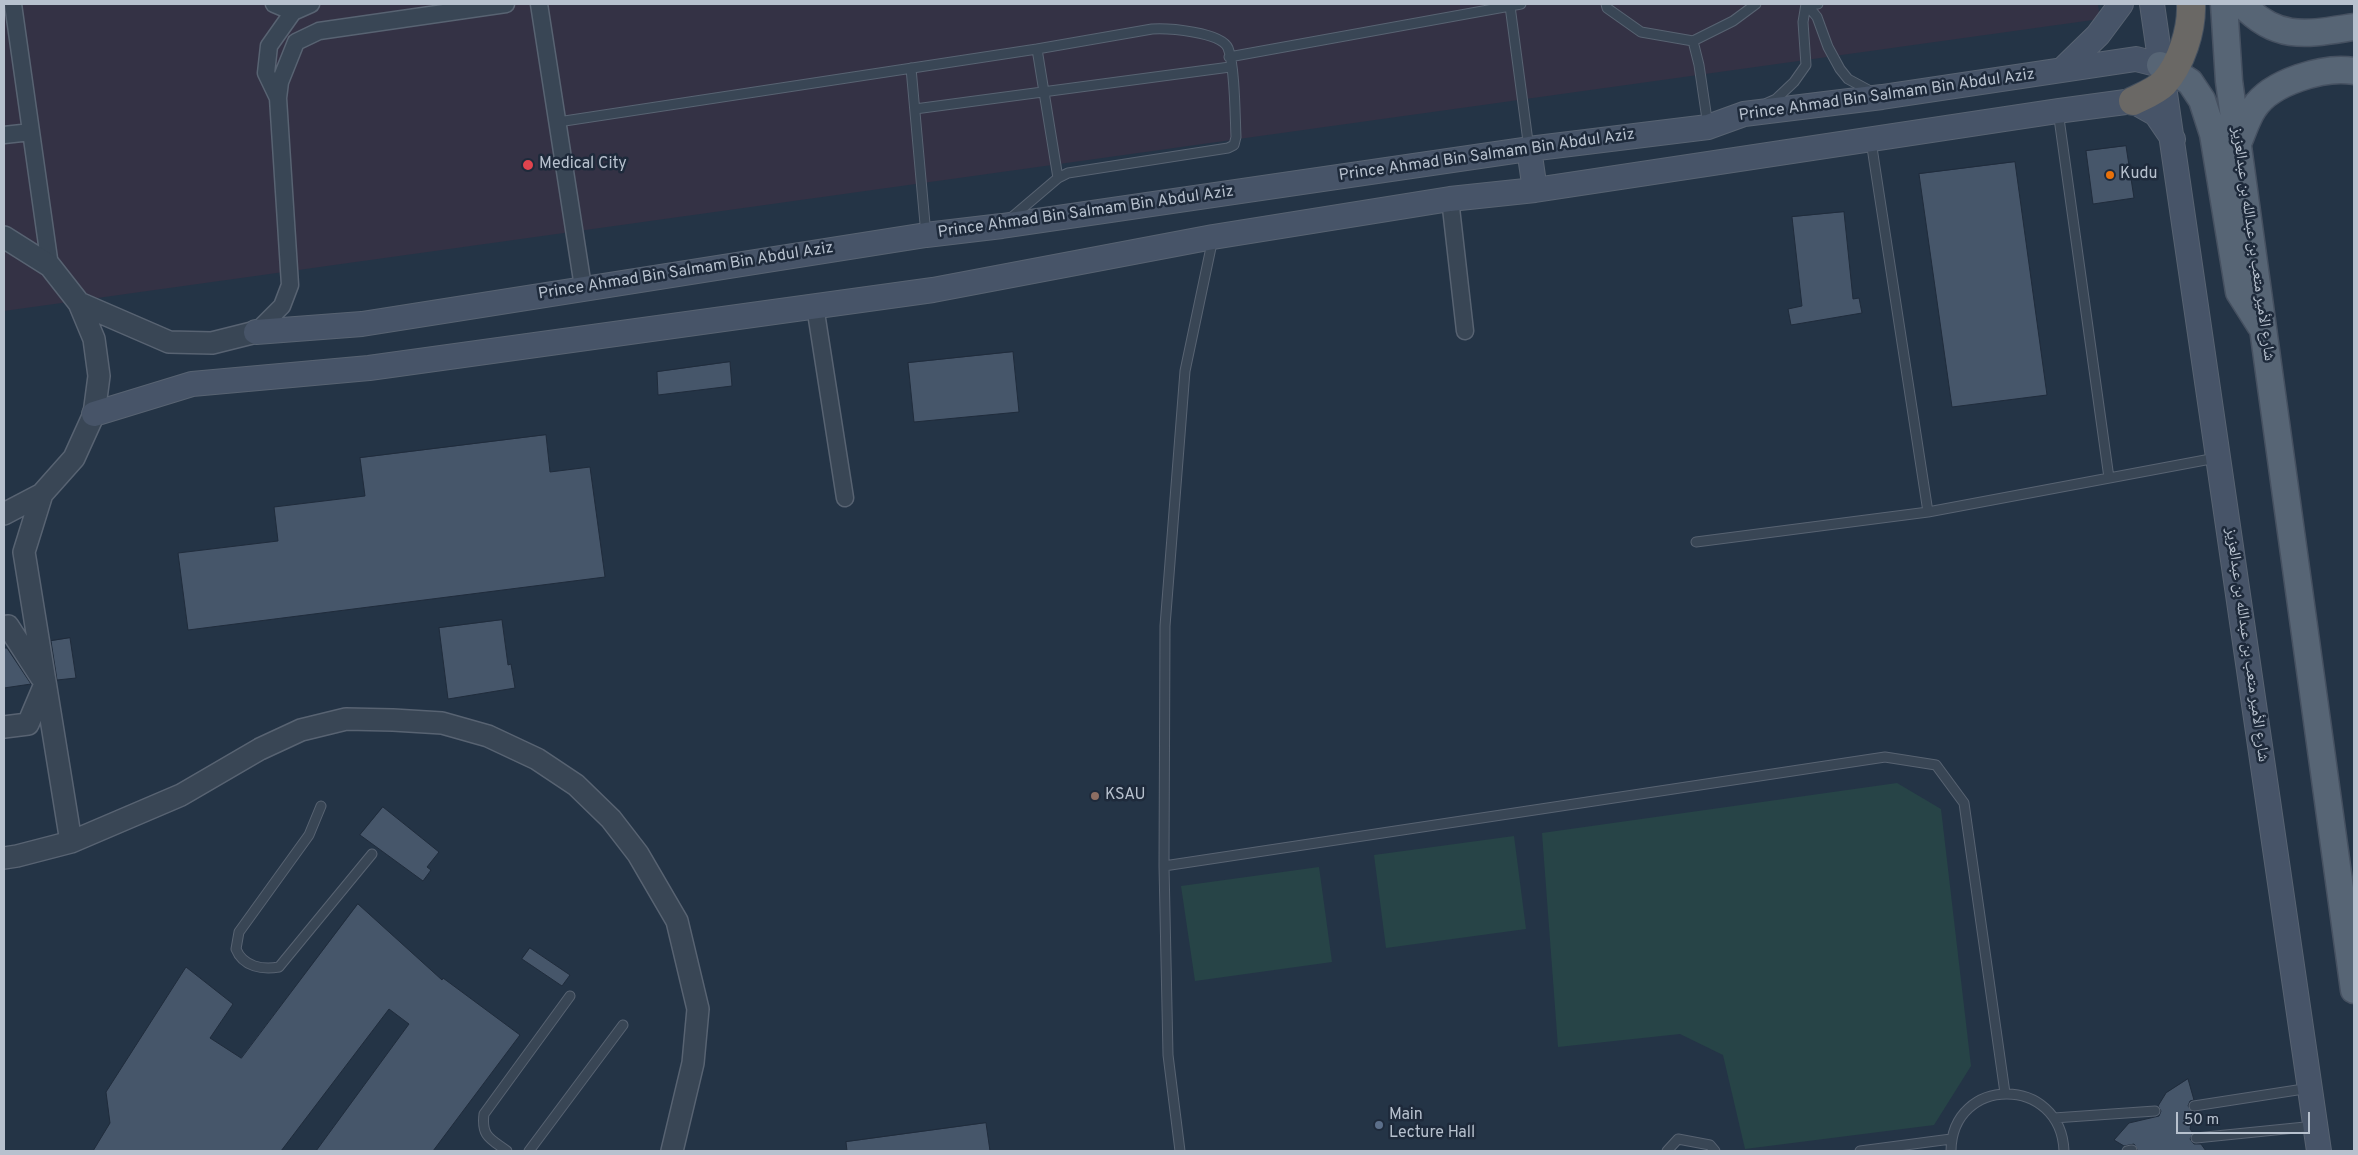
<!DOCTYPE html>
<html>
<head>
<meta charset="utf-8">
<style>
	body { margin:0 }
	#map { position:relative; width:2358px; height:1155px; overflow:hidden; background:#243446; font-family:Overpass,sans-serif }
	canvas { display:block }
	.frame { position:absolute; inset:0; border:5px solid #b7c1ce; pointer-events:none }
	.scale { position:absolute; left:2176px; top:1112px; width:134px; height:22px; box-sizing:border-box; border:2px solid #b7c1ce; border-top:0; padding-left:6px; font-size:15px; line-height:18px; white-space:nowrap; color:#b7c1ce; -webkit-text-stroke:4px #1e2a3b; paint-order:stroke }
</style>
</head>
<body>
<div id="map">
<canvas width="2358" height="1155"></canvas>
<div class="frame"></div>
<div class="scale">50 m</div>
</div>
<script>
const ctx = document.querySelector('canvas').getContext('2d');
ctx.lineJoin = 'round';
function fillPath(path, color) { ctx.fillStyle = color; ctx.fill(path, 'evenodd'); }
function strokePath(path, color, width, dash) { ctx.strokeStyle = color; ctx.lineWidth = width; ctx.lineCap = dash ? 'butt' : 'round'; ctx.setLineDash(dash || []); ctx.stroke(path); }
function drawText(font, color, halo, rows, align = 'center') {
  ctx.font = font + ' Overpass,"Noto Naskh Arabic",sans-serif'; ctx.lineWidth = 5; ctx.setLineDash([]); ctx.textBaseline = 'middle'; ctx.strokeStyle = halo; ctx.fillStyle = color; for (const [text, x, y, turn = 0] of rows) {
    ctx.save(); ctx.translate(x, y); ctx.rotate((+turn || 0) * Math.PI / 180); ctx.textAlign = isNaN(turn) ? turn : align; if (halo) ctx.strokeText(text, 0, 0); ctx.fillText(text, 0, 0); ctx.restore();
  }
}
const medical = new Path2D(`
	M4 4H2098L2100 19 4 311Z`);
const green = new Path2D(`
	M1897 783 1941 809 1971 1066 1934 1125 1745 1149 1723 1055 1680 1034 1558 1047 1542 833Z
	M1514 836 1526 929 1386 948 1374 855Z
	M1319 867 1332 962 1195 981 1181 886Z`);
const building = new Path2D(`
	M2126 146 2134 198 2093 204 2086 151Z
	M2015 162 2047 395 1952 407 1919 174Z
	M1844 212 1853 299 1859 298 1862 313 1791 325 1788 309 1802 306 1792 217Z
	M1013 352 1019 412 914 422 908 363Z
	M730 362 732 386 658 395 657 372Z
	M546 435 550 472 590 467 605 577 188 630 178 553 278 541 274 507 365 496 360 458Z
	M502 620 508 665 511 664 515 688 448 699 439 628Z
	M70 638 76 678 57 680 51 641Z
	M4 648H7L31 684 4 688Z
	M383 807 439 852 427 867 431 870 423 881 360 835Z
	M358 904 442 980 443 978 520 1035 433 1151H316L409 1024 389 1009 281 1151H93L110 1123 106 1092 186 967 233 1004 210 1038 241 1058Z
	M530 948 570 975 562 986 522 959Z
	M2188 1079 2194 1100 2190 1101 2188 1106 2193 1112 2190 1129 2193 1133 2190 1139 2194 1144H2201L2206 1151H2138L2134 1144 2124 1146 2114 1140 2129 1123 2159 1116 2161 1111 2158 1106 2166 1093Z
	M986 1123 990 1151H847L846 1142Z`);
const service = new Path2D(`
	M1606 4 1607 8 1641 32 1693 41 1699 65 1708 126
	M1807 5 1817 17 1828 47 1840 69 1848 79 1874 93
	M1807 5 1818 4
	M1510 6 1529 149
	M1693 41 1733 21 1756 4
	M1037 49 1058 178
	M1229 57 1521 4
	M911 68 926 235
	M1767 103 1776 99 1794 82 1806 65 1803 22 1806 4
	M915 109 1230 67
	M2058 111 2109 478
	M558 122 1037 49 1152 29C1168 28 1221 32 1228 48 1235 66 1235 116 1236 137L1234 145 1228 148 1068 173 1058 178 1011 218
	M1871 141 1928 512
	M1696 542 1928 512 2216 458
	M321 806 309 835 239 932 236 949C243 967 263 970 279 967L372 854
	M1164 866 1885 757 1936 765 1964 803 2005 1093
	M2194 1106 2310 1088
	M2054 1118 2155 1111
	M2196 1138 2315 1126
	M507 1151C491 1139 481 1137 484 1114L570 996
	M529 1151 623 1025
	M1180 1151 1168 1055 1164 866 1165 626 1185 371 1213 238
	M1667 1151 1678 1139 1710 1145 1715 1151
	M1860 1151 1951 1139
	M1951 1151C1952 1075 2061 1075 2064 1151
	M2127 1151 2132 1150`);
const minor = new Path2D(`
	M13 4 50 266
	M274 4 293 12
	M539 4 583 287
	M278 98 266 73 269 46 293 12 311 4
	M4 135 31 132
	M1450 199 1465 331
	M815 306 845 498
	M256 332 282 306 290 285 278 98 280 82 296 42 319 31 506 4`);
const tertiary = new Path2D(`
	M4 237 50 266 79 303 94 339 99 376 94 414 74 458 42 494 4 514
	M79 303 169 342 212 343 256 332
	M42 494 24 552 71 842
	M4 627 8 626 41 677
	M4 727 28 724 45 684
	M4 858 17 856 71 842 181 795 260 749 301 730 346 719 393 720 442 723 488 736 537 759 576 785 611 819 638 854 677 921 698 1009 693 1063 672 1151`);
const secondary = new Path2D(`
	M2152 4 2319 1151
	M2063 69 2098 35 2121 4
	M1529 149 1535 190
	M256 332 362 324 926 235 1002 226 1529 149 1708 127 1744 114 1882 97 2136 59 2160 65
	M94 414 192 384 369 368 933 290 1213 237 1450 199 1535 190 2058 111 2133 101 2156 114 2173 139`);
const primary = new Path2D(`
	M2224 4 2229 81 2354 990
	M2242 4C2278 42 2308 34 2354 27
	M2160 65 2173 71 2190 82 2202 100 2213 134 2239 292 2260 325
	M2238 143C2243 132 2247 118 2254 108 2271 82 2324 66 2354 71`);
const trunk = new Path2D(`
	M2133 101C2143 96 2156 91 2164 83 2181 64 2192 30 2191 4`);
const markers = [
	[528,165,6,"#e0444e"],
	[2110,175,5,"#e8710a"],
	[1095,796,5,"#8d6e63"],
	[1379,1125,5,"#5c6f8a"]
];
const streetNames = [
	["Prince Ahmad Bin Salmam Bin Abdul Aziz",1887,96,-8],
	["Prince Ahmad Bin Salmam Bin Abdul Aziz",1487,156,-8],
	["Prince Ahmad Bin Salmam Bin Abdul Aziz",1086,213,-8],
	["شارع الأمير متعب بن عبدالله بن عبدالعزيز",2252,244,82],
	["Prince Ahmad Bin Salmam Bin Abdul Aziz",686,272,-9],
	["شارع الأمير متعب بن عبدالله بن عبدالعزيز",2246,645,82]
];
const poiNames = [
	["Medical City",539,165],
	["Kudu",2120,175],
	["KSAU",1105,796],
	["Main",1389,1116],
	["Lecture Hall",1389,1134]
];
fillPath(medical, '#343245');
fillPath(green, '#274447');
fillPath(building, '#46566a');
strokePath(building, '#202c3c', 1);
strokePath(service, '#586372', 11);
strokePath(minor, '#586372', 19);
strokePath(tertiary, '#586372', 24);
strokePath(secondary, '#586372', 26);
strokePath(primary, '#465161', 29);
strokePath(trunk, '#44505f', 30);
strokePath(service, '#394655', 9);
strokePath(minor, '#394655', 16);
strokePath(tertiary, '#394655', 21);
strokePath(secondary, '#475468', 24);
strokePath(primary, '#576575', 26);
strokePath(trunk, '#6a6865', 28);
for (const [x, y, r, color] of markers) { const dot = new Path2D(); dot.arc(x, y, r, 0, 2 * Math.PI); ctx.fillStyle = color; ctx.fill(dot); strokePath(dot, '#1e2a3b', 2); }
drawText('16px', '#b7c1ce', '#1e2a3b', streetNames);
drawText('16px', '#b7c1ce', '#1e2a3b', poiNames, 'left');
</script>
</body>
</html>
